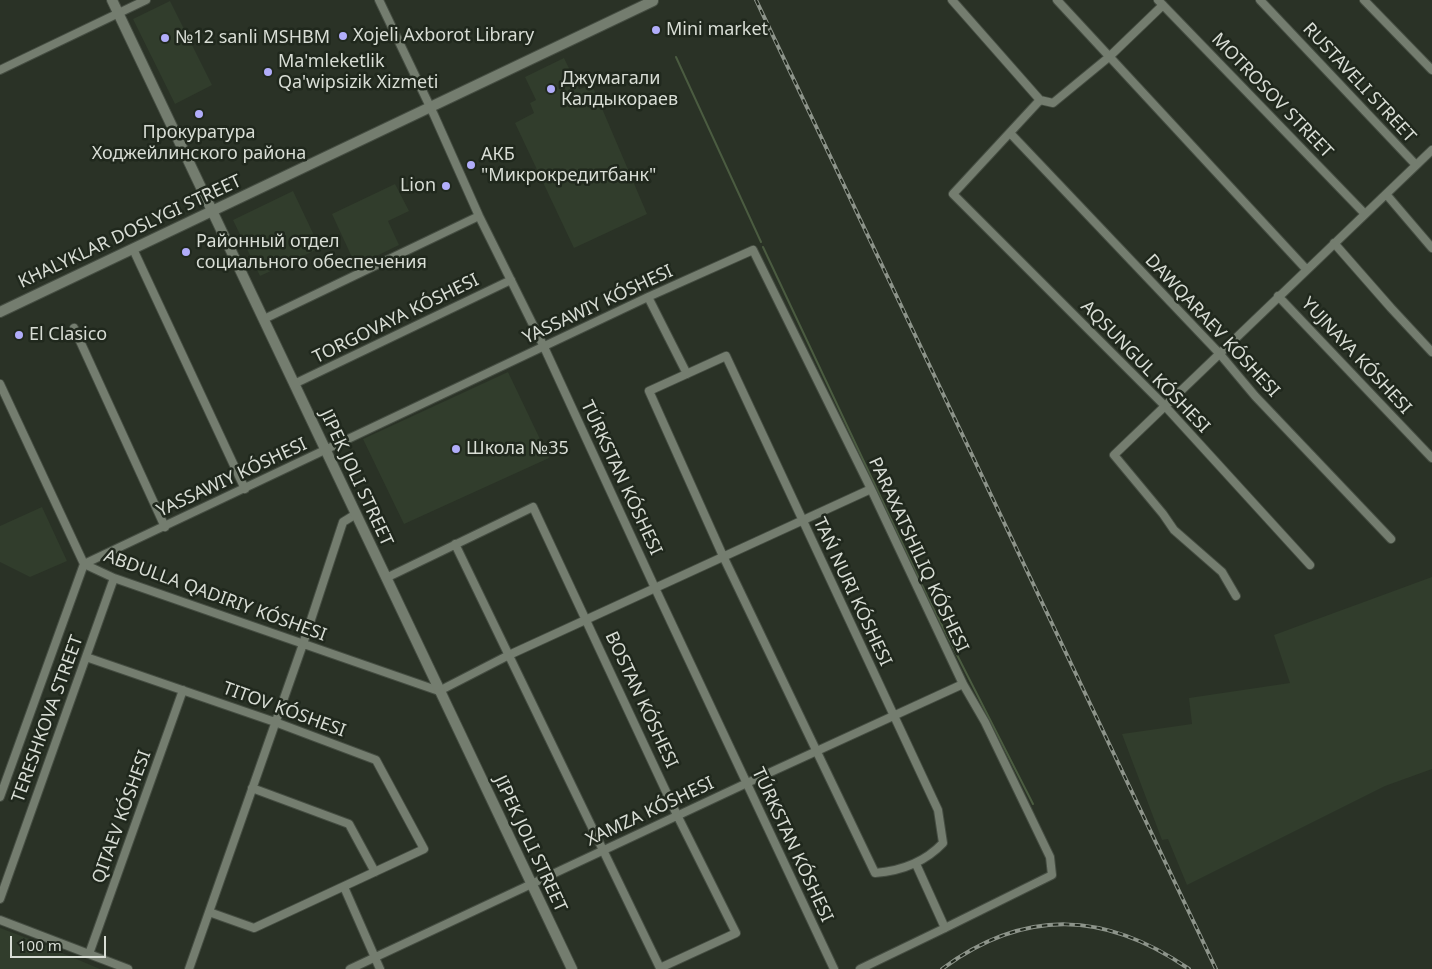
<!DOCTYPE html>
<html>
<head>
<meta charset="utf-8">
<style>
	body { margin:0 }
	#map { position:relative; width:1432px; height:969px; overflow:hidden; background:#2a3226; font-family:"Noto Sans",sans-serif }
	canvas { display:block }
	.scale { position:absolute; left:10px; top:936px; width:96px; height:22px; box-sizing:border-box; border:2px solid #d8ddd5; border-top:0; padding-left:6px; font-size:15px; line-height:18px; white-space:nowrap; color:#d8ddd5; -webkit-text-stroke:4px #20281d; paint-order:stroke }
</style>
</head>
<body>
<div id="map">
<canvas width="1432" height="969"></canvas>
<div class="scale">100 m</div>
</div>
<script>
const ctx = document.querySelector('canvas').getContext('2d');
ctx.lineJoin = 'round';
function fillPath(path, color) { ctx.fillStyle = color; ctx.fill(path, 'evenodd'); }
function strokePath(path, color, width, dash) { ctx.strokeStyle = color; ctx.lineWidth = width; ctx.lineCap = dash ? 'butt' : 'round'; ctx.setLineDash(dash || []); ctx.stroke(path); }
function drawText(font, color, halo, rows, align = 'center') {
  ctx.font = font + ' "Noto Sans",sans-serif'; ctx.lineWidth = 5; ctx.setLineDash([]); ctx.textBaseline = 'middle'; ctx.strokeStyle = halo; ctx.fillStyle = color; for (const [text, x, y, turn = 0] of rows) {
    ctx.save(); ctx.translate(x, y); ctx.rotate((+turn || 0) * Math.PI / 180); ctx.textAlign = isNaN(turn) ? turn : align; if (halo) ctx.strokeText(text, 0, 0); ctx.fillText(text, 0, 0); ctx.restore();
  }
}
const built = new Path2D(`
	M170 1 212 85 175 104 133 19Z
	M564 58 579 89 592 85 647 214 574 248 515 123 534 113 530 103 536 100 525 77Z
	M395 184 409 211 388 221 399 245 356 266 332 214Z
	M293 191 320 248 260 276 233 220Z
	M508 372 549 458 404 524 363 439Z
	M42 507 67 561 30 577 0 562V526Z
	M1432 577V769L1385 786 1187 885 1168 839 1162 840 1122 734 1192 724 1189 698 1290 683 1274 635Z
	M0 928 56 949 55 950 100 969H0Z`);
const stream = new Path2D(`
	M676 57 761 242
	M763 247 929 600 1033 804`);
const minor = new Path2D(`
	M379 0 434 115 479 216 544 347 655 588 834 969
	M952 0 1040 100 1053 103 1109 57 1163 5
	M1057 0 1306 269
	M1158 0 1365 214
	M1260 0 1416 165
	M1364 0 1432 70
	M0 70 146 0
	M1040 100 953 194 1164 405 1310 565
	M1010 133 1219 353 1255 396 1391 539
	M1386 194 1432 248
	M1334 243 1391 308 1432 352
	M133 249 245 489
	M1278 296 1432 458
	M648 297 687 374
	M264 319 479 216
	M74 328 165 527
	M726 356 938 810 943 843C925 862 901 871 875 873L723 556 649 391Z
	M0 384 84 564 114 578 439 691 509 655 871 489
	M294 384 511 280
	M386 578 533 507 677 815 736 933 660 968 455 544
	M1236 596 1222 572 1174 530 1163 514 1114 455 1432 150
	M86 657 275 722 376 760 424 849 254 928 209 912
	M252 788 349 824 375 872
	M0 797 84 564 648 297 753 250 871 489 963 684 985 722 1050 857 1052 875 945 928 860 969
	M916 864 945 928
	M344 887 380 969
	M0 899 114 578
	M0 920 128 969
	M89 954 183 690
	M189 969 303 644 343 522 356 514
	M350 969 747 783 963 684`);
const tertiary = new Path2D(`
	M112 0 572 969
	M0 312 653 1`);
const rail = new Path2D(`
	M756 0 1216 969
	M942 969C1025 908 1105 911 1189 969`);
const markers = [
	[656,30,5,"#b1adfa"],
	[343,36,5,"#b1adfa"],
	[165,38,5,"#b1adfa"],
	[268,72,5,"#b1adfa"],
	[551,89,5,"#b1adfa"],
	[199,114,5,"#b1adfa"],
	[471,165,5,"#b1adfa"],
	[446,186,5,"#b1adfa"],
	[186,252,5,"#b1adfa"],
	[19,335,5,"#b1adfa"],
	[456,449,5,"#b1adfa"]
];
const poiNames = [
	["Mini market",666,30],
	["Xojeli Axborot Library",353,36],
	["№12 sanli MSHBM",175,38],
	["Ma'mleketlik",278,62],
	["Qa'wipsizik Xizmeti",278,83],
	["Джумагали",561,79],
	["Калдыкораев",561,100],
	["Прокуратура",199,133,"center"],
	["Ходжейлинского района",199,154,"center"],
	["АКБ",481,155],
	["\"Микрокредитбанк\"",481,176],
	["Lion",436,186,"right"],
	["Районный отдел",196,242],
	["социального обеспечения",196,263],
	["El Clasico",29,335],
	["Школа №35",466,449]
];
const streetNames = [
	["RUSTAVELI STREET",1359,83,47],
	["MOTROSOV STREET",1272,96,46],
	["KHALYKLAR DOSLYGI STREET",130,232,-25],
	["YASSAWIY KÓSHESI",598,305,-25],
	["TORGOVAYA KÓSHESI",396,319,-26],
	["DAWQARAEV KÓSHESI",1212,326,47],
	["YUJNAYA KÓSHESI",1356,356,47],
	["AQSUNGUL KÓSHESI",1145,367,46],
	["YASSAWIY KÓSHESI",232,478,-25],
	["JIPEK JOLI STREET",356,478,65],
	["TÚRKSTAN KÓSHESI",621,478,65],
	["PARAXATSHILIQ KÓSHESI",918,555,65],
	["TAŃ NURI KÓSHESI",852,592,65],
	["ABDULLA QADIRIY KÓSHESI",215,596,20],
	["BOSTAN KÓSHESI",641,700,65],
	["TITOV KÓSHESI",284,710,20],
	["TERESHKOVA STREET",48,719,-70],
	["XAMZA KÓSHESI",650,812,-25],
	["QITAEV KÓSHESI",122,817,-70],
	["JIPEK JOLI STREET",530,844,65],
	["TÚRKSTAN KÓSHESI",792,845,65]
];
fillPath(built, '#313d2c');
strokePath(stream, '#4b5c41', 2);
strokePath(minor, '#454d42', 10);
strokePath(tertiary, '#454d42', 12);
strokePath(minor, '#747d6f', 8);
strokePath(tertiary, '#747d6f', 10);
strokePath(rail, '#8d948a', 4);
strokePath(rail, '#20281d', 2, [5.5]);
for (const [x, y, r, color] of markers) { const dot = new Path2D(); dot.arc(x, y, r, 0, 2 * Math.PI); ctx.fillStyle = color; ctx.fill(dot); strokePath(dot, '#20281d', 2); }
drawText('18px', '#d8ddd5', '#20281d', poiNames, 'left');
drawText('18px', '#d8ddd5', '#20281d', streetNames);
</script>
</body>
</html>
